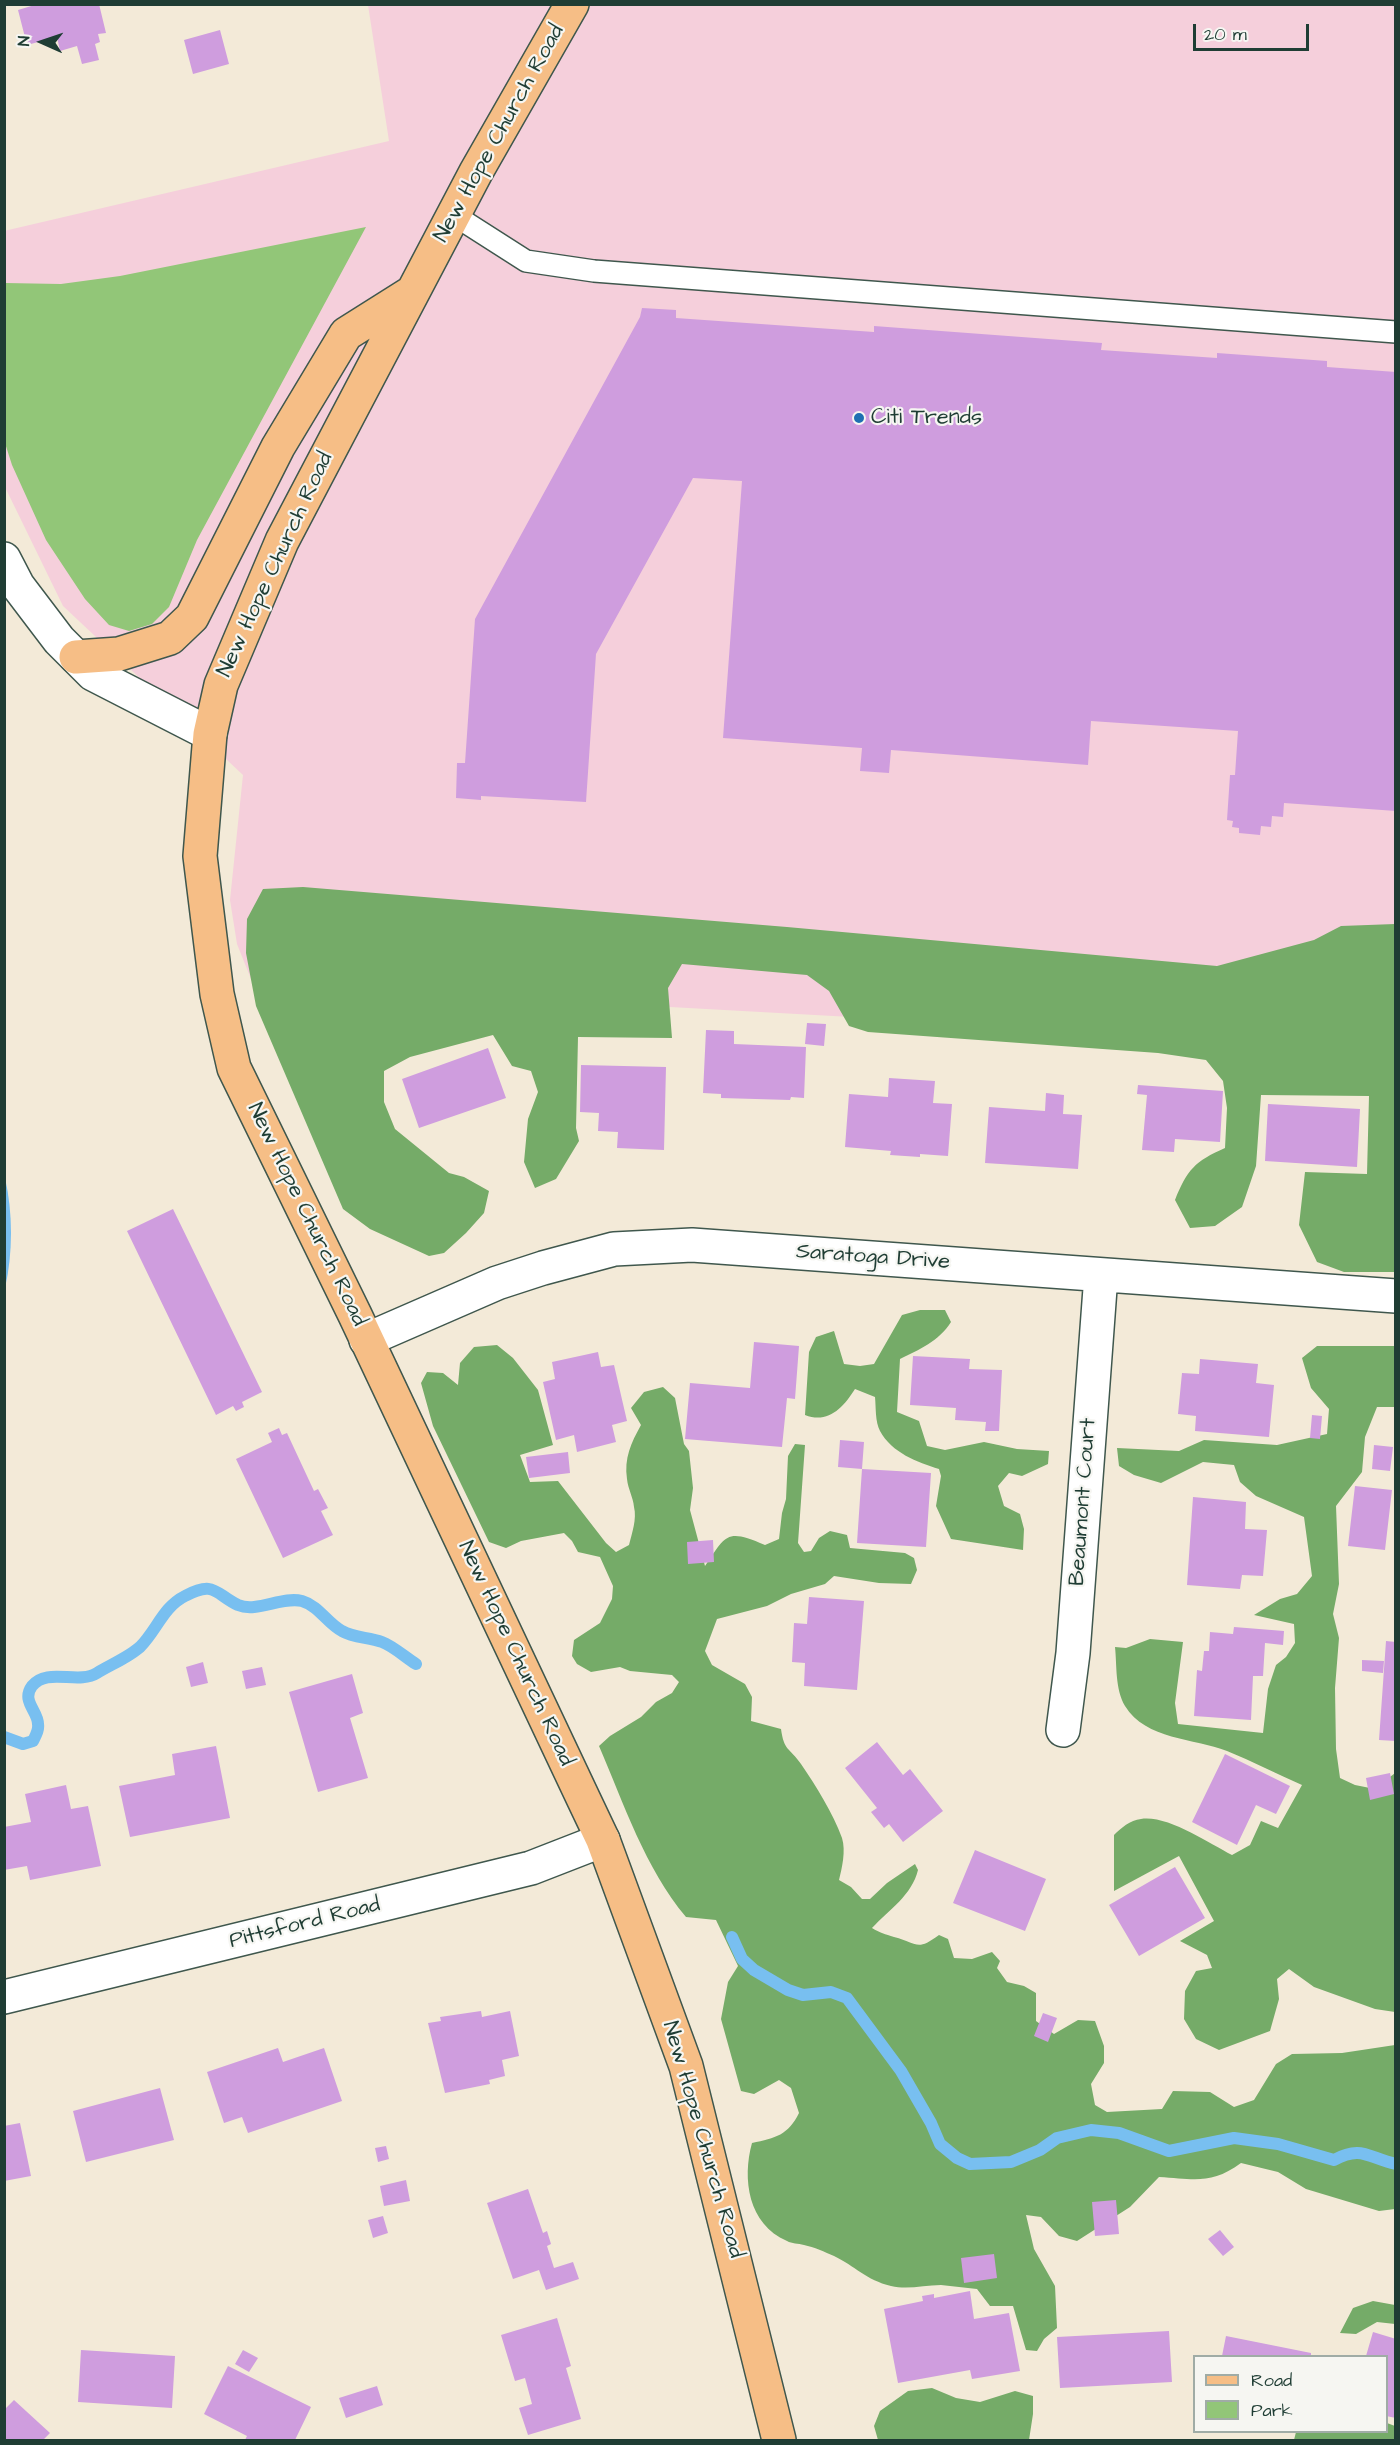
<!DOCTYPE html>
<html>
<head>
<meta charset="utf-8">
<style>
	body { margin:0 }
	#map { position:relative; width:1400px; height:2445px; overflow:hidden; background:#f3ead8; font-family:"Architects Daughter",sans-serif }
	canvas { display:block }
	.frame { position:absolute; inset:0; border:6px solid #1f3d34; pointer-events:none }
	.legend { position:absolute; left:1193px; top:2355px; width:195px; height:78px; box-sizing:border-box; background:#f6f6f2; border:2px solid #a0aca6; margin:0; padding:8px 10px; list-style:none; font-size:18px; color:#1f3d34 }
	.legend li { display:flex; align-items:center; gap:12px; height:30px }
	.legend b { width:30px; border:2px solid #a0aca6 }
	.north { position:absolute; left:12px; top:12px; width:60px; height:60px; -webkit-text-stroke:4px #f6f6f2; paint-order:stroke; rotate:273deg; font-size:16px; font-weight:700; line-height:24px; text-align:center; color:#1f3d34 }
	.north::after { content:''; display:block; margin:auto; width:21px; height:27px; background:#1f3d34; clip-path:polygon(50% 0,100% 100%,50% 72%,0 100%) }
	.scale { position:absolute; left:1193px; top:24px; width:116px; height:27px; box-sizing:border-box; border:3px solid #1f3d34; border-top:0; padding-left:8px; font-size:18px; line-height:21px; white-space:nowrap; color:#1f3d34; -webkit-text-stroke:4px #f6f6f2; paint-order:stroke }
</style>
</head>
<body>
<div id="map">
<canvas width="1400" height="2445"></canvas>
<div class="frame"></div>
<ul class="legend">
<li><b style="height:8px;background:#f6be86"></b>Road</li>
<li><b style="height:16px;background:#92c678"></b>Park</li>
</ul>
<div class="north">N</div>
<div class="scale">20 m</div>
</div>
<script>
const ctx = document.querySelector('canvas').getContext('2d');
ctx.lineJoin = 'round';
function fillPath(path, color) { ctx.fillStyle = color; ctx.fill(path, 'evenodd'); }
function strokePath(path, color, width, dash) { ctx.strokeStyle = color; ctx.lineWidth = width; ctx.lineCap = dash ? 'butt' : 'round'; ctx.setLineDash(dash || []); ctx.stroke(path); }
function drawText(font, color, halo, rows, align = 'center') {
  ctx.font = font + ' "Architects Daughter",sans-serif'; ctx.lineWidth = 4.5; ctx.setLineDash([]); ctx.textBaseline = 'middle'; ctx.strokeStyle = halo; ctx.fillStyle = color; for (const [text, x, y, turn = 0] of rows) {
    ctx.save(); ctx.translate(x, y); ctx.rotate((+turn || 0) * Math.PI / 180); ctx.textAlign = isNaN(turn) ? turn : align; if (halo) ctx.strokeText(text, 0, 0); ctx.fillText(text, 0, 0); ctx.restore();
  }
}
const built = new Path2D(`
	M368 5H1395V1047L253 984 237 944 230 900 243 775 63 606 5 487 4 231 389 141Z`);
const green = new Path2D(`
	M366 227 197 540 169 607 152 624 129 631 109 625 85 599 46 540 12 465 4 440 5 283 61 284 120 276Z`);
const forest = new Path2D(`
	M303 887 787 927 1217 966 1314 940 1341 926 1395 924V1272H1344L1317 1262 1299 1225 1305 1172 1367 1174 1369 1096 1261 1095 1256 1166 1242 1207 1215 1226 1190 1228 1175 1200C1187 1170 1195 1161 1225 1148L1227 1108 1223 1081 1206 1060 1158 1053 868 1032 849 1026 829 991 807 975 682 964 668 988 672 1038 578 1037 576 1128 579 1141 556 1179 535 1188 524 1162 528 1119 538 1092 531 1071 512 1066 493 1035 410 1057 384 1071V1102L395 1129 449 1173 464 1177 489 1191 484 1213 466 1233 444 1253 429 1256 370 1229 343 1209 256 1006 246 953 247 919 263 889Z
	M920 1310H945L951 1322C939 1341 919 1350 900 1359L897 1412 919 1421 927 1446 945 1450 984 1442 1017 1449 1049 1451 1048 1464 1022 1476 1009 1473 998 1486 1004 1506 1020 1514 1024 1529 1023 1550 951 1539 936 1506 941 1476 939 1469C917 1462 892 1453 880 1431 875 1422 876 1407 875 1397L855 1389C843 1408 828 1424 805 1415L809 1352 816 1337 834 1331 844 1364 860 1366 874 1364 902 1315Z
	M497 1345 513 1358 538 1390 553 1445 520 1455 530 1482 558 1481 606 1543 616 1552 629 1545C632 1533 637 1519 634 1507 633 1497 628 1489 627 1479 624 1458 631 1443 641 1425L631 1408 644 1392 663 1387 675 1398 684 1444 689 1451 693 1488 690 1510 705 1566C726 1535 726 1528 765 1545L779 1539 782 1513 786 1499 788 1456 795 1444 805 1445 798 1543 804 1552 811 1551 819 1538 830 1531 847 1535 850 1548 905 1553 914 1558 917 1570 911 1584 879 1583 834 1576 825 1584 791 1594 767 1606 717 1619 705 1651 712 1665 745 1684 752 1697 751 1721 781 1729C784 1751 789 1747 801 1764 816 1786 833 1813 842 1838 846 1851 842 1868 839 1880L851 1887 862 1899H870L887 1883 915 1864 918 1870C912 1895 889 1910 872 1928 880 1933 885 1934 894 1937 918 1943 916 1952 939 1935L948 1939 954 1958 972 1959 992 1952 1000 1961 997 1968 1007 1982 1024 1986 1036 1993V2021L1054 2034 1078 2020 1095 2021 1104 2046V2063L1091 2084 1095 2105 1107 2112 1162 2109 1173 2091 1210 2092 1234 2107 1254 2100 1276 2064 1292 2054 1342 2053 1395 2045V2209L1379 2211 1306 2189 1278 2172 1241 2163C1211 2185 1194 2179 1159 2177L1130 2207 1077 2241 1059 2236 1041 2217 1026 2215 1034 2249 1055 2286 1057 2328 1044 2339 1037 2351 1026 2350 1013 2306H990L977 2289C965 2288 953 2286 941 2285 924 2285 908 2290 891 2286 866 2280 855 2266 834 2256 825 2252 814 2247 804 2245 798 2243 792 2244 787 2241 748 2224 742 2179 752 2143 776 2138 788 2135 799 2113L791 2088 779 2080 754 2094 741 2091 721 2019 728 1982 738 1966 716 1920 686 1917C645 1868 624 1804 599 1746L610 1736 641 1717 656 1702 672 1693 679 1682 672 1675 630 1671 620 1667 591 1672 577 1664 572 1656 574 1640 600 1623 612 1599 613 1586 600 1557 578 1552 572 1541 564 1533 521 1541 506 1548 489 1542 433 1426 421 1383 427 1372 443 1373 458 1385 460 1363 474 1347Z
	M1317 1346H1395V1407H1377L1365 1437 1362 1472 1336 1506 1339 1584 1333 1614 1339 1638 1335 1688 1336 1749 1340 1778 1355 1785 1375 1789 1395 1773V2012L1375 2009 1314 1987 1289 1969 1277 1979 1279 1999 1270 2031 1219 2050 1196 2039 1184 2019 1185 1991 1196 1971 1212 1968 1207 1955 1180 1941 1214 1921 1179 1856 1114 1891V1835C1121 1828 1130 1820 1141 1819 1168 1815 1208 1843 1232 1855L1250 1845 1261 1821 1278 1828 1302 1785C1277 1774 1252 1761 1227 1751 1194 1738 1146 1740 1125 1706 1115 1689 1117 1666 1115 1647L1126 1648 1150 1639 1183 1642 1175 1703 1178 1724 1263 1733 1268 1689 1276 1665 1286 1657 1295 1643 1294 1624 1254 1615 1280 1599 1297 1594 1312 1576 1304 1517 1256 1496 1240 1482 1234 1465 1203 1462 1161 1483 1134 1475 1119 1466 1117 1448 1179 1451 1204 1440 1277 1445 1327 1434 1329 1409 1311 1388 1302 1358Z
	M1373 2301 1395 2305V2324L1377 2322 1356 2334 1340 2333 1353 2308Z
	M932 2388 956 2398 980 2402 1015 2391 1033 2396V2414L1029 2440H878L874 2426 880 2411 908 2391Z
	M1387 2423 1395 2426V2440H1294L1296 2432H1386Z`);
const water = new Path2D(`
	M5 1178C13 1213 13 1253 5 1288Z`);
const stream = new Path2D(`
	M4 1737 23 1744 33 1741C36 1735 39 1730 38 1724 38 1711 21 1701 32 1686 47 1667 78 1685 97 1673 110 1665 129 1657 140 1647 157 1630 163 1607 185 1596 215 1580 215 1594 238 1605 257 1613 282 1596 302 1601 319 1606 327 1623 342 1631 354 1638 369 1637 382 1642 393 1646 405 1657 416 1664
	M732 1937 742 1959 754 1970 788 1990 803 1995 831 1992 847 1998 901 2071 931 2123 940 2144 957 2158 970 2164 1011 2162 1040 2150 1057 2138 1091 2130 1119 2133 1169 2151 1234 2138 1278 2144 1334 2160C1362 2145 1368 2158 1396 2164`);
const building = new Path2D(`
	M38 4H99L106 33 98 34 100 42 95 44 99 60 82 64 77 46 60 51 57 37 27 45 18 10Z
	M220 30 229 64 193 74 184 40Z
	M642 308 676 310V318L874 332V326L1102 343 1101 350 1217 358V353L1327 361V367L1396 372V811L1284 803 1283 817 1272 816 1271 827 1261 826 1260 835 1239 833V828L1232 827 1233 821 1227 820 1230 775H1235L1238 731 1091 721 1088 765 891 750 889 773 860 771 862 748 723 738 742 481 693 478 596 654 586 802 481 796V800L456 798 457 763H465L475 619 640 317Z
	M807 1023 826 1024 824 1046 805 1044Z
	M706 1030 734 1031V1044L806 1047 804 1098 791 1097 790 1100 721 1098V1094L703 1093Z
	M488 1048 506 1098 419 1128 402 1079Z
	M581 1065 666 1067 664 1150 617 1148 618 1132 598 1131 599 1113 580 1112Z
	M889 1078 935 1081 933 1103 952 1104 948 1156 920 1154V1157L890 1155 891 1151 845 1147 849 1094 888 1097Z
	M1138 1085 1223 1091 1220 1142 1175 1139 1174 1152 1142 1150 1147 1095 1137 1094Z
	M1046 1093 1064 1095 1063 1114 1082 1115 1078 1169 985 1163 989 1107 1045 1111Z
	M1268 1104 1360 1109 1357 1167 1265 1161Z
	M173 1209 262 1392 242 1402 244 1407 236 1411 233 1406 216 1415 127 1231Z
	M754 1342 799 1346 795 1399 787 1398 782 1447 685 1439 690 1383 750 1388Z
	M598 1352 601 1367 614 1365 627 1421 612 1425 616 1442 577 1452 574 1435 556 1440 543 1382 555 1379 552 1362Z
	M913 1356 970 1359 969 1369 1002 1370 999 1431H985L986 1422 955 1420 956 1408 910 1405Z
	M1200 1359 1258 1364 1256 1383 1274 1385 1269 1437 1195 1431 1196 1416 1178 1414 1182 1373 1199 1374Z
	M1312 1415 1322 1416 1320 1439 1310 1438Z
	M279 1428 282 1435 287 1433 314 1491 318 1489 328 1508 321 1511 333 1535 283 1558 236 1459 272 1442 268 1433Z
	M840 1440 864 1442 862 1469 838 1467Z
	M1374 1445 1393 1447 1390 1471 1372 1469Z
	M568 1452 570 1473 529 1478 526 1457Z
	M862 1469 931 1473 926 1547 857 1543Z
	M1355 1486 1392 1490 1385 1550 1348 1546Z
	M1193 1497 1246 1502 1245 1529 1267 1530 1263 1576 1242 1575 1240 1589 1187 1585Z
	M713 1540 714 1562 688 1564 687 1542Z
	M809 1597 864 1601 857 1690 804 1686 805 1663 792 1662 794 1623 807 1624Z
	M1234 1627 1284 1631 1283 1645 1265 1643 1263 1676H1253L1251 1720 1194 1716 1197 1670 1202 1671 1204 1651H1209L1210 1632 1233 1634Z
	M1386 1641 1396 1642V1741L1379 1740Z
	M1362 1660 1384 1661 1383 1673 1362 1671Z
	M203 1662 208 1683 191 1687 186 1667Z
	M262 1667 266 1685 246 1689 242 1671Z
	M352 1674 363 1713 350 1718 368 1778 318 1792 289 1692Z
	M877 1742 903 1775 910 1769 943 1811 903 1842 889 1824 884 1828 871 1812 877 1808 845 1768Z
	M216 1746 230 1818 130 1837 119 1786 175 1775 172 1754Z
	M1225 1754 1290 1786 1276 1814 1256 1805 1237 1845 1192 1822Z
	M1390 1773 1394 1794 1370 1800 1366 1778Z
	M66 1785 71 1809 88 1806 101 1866 30 1880 27 1866 4 1870V1827L31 1822 25 1794Z
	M975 1850 1046 1879 1025 1931 953 1903Z
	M1175 1867 1205 1918 1139 1956 1109 1905Z
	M481 2011 482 2017 510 2011 519 2056 502 2060 505 2076 489 2080 490 2084 445 2093 428 2023 441 2021 440 2017Z
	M1043 2013 1057 2018 1048 2042 1034 2036Z
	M278 2048 283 2062 324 2048 342 2101 248 2133 242 2117 224 2123 207 2072Z
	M160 2088 174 2140 86 2162 73 2111Z
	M20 2123 31 2176 4 2181V2126Z
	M386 2146 389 2159 378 2162 375 2148Z
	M406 2180 410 2201 384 2206 380 2186Z
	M528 2189 543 2233 547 2231 551 2244 547 2246 554 2268 573 2262 579 2279 546 2290 539 2270 513 2279 487 2203Z
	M1116 2200 1119 2234 1095 2236 1092 2202Z
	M383 2216 388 2233 373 2238 368 2220Z
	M1220 2230 1234 2247 1223 2256 1208 2239Z
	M994 2254 997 2278 964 2283 961 2258Z
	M970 2291 974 2319 1009 2313 1020 2371 972 2379 970 2370 898 2383 884 2309 923 2301 922 2296 934 2294V2298Z
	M557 2318 571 2366 566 2368 581 2419 528 2435 519 2408 532 2404 525 2378 515 2381 501 2335Z
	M1169 2331 1172 2382 1060 2388 1057 2337Z
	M1373 2332 1396 2339V2418L1386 2416V2356H1366Z
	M1226 2336 1311 2353V2356H1222Z
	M81 2350 175 2356 172 2408 78 2402Z
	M243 2350 258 2358 249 2372 235 2364Z
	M228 2366 311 2407 295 2440H245L247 2436 204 2414Z
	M377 2386 383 2405 346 2418 339 2398Z
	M14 2400 50 2433 43 2440H4V2410Z`);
const lane = new Path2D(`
	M454 215 526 261 594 271 1396 332`);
const street = new Path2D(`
	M4 559 18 586 59 640 93 674 210 734
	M366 1340 497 1283 543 1268 614 1249 692 1245 1396 1296
	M1063 1730 1073 1653 1101 1275
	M4 1997 531 1868 603 1840`);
const primary = new Path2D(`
	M572 4 476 172 282 541 221 685 210 734 200 856 217 994 234 1068 355 1315 584 1800 603 1840 686 2066 779 2440
	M76 657 119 654 170 638 192 617 278 447 346 334 411 293`);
const markers = [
	[859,418,6,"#1f6fb2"]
];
const streetNames = [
	["New Hope Church Road",500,134,-61],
	["New Hope Church Road",276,565,-65],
	["New Hope Church Road",306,1215,64],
	["Saratoga Drive",873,1258,4],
	["Beaumont Court",1084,1502,-86],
	["New Hope Church Road",515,1654,65],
	["Pittsford Road",305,1924,-14],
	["New Hope Church Road",702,2140,74]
];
const poiNames = [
	["Citi Trends",871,418]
];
fillPath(built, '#f5cfdb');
fillPath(green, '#92c678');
fillPath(forest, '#75ab68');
fillPath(water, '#78bff0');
strokePath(stream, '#78bff0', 12);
fillPath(building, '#cf9dde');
strokePath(lane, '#3f574d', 24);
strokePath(street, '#3f574d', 36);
strokePath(primary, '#3f574d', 36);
strokePath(lane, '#fff', 21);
strokePath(street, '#fff', 33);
strokePath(primary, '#f6be86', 33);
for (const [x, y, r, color] of markers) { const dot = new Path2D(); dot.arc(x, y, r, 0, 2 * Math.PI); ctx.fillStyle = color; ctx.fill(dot); strokePath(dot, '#f6f6f2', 2); }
drawText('22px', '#1f3d34', '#f6f6f2', streetNames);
drawText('22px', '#1f3d34', '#f6f6f2', poiNames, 'left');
</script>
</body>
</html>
